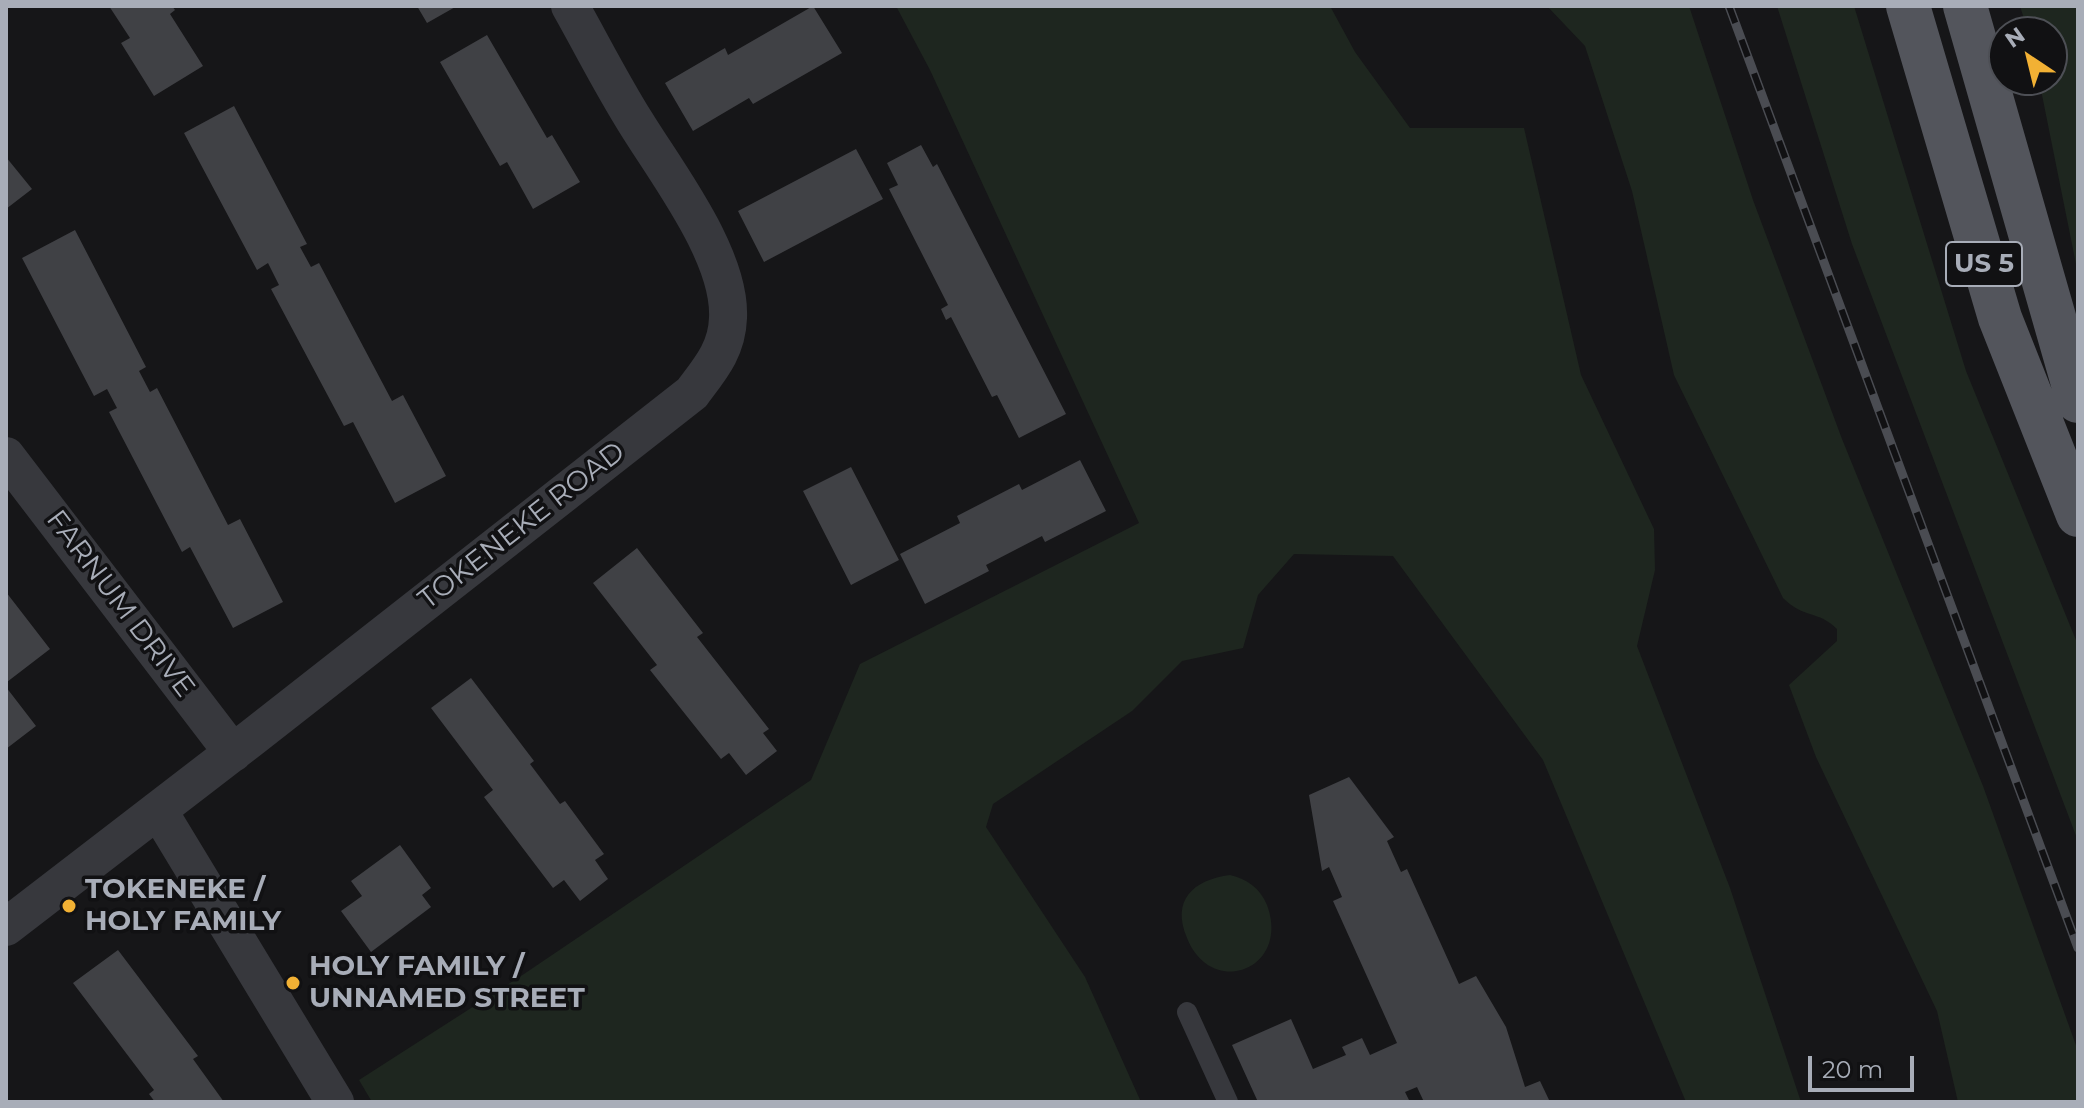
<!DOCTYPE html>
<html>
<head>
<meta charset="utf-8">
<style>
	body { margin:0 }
	#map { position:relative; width:2084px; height:1108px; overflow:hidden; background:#161618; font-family:Montserrat,sans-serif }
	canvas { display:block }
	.frame { position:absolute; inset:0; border:8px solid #a8adb8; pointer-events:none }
	.north { position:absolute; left:1988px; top:16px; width:80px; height:80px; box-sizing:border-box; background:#111113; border:2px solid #4d4f55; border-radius:50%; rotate:325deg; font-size:22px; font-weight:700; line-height:32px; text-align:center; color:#a8adb8 }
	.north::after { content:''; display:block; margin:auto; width:28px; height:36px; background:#f2b134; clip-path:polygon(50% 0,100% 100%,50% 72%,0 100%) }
	.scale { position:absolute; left:1808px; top:1056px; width:106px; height:36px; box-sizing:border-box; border:4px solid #a8adb8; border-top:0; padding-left:10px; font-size:24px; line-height:28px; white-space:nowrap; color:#a8adb8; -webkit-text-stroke:6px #111113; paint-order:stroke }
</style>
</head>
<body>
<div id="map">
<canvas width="2084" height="1108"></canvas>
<div class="frame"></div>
<div class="north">N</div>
<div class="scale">20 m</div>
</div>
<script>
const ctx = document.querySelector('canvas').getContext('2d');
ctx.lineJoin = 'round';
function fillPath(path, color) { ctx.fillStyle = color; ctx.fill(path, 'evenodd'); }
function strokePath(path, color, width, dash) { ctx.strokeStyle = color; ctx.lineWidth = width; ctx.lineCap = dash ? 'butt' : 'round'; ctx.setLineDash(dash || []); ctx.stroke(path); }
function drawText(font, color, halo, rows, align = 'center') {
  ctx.font = font + ' Montserrat,sans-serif'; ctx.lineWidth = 7; ctx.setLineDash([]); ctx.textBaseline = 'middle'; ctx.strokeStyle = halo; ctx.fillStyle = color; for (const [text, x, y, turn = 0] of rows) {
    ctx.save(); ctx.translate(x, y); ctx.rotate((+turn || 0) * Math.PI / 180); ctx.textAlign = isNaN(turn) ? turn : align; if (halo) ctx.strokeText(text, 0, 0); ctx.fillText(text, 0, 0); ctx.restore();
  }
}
const green = new Path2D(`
	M896 6H1330L1355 52 1410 128H1524L1581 375 1654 529 1655 570 1637 646 1730 888 1801 1102H1686L1543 760 1393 556 1294 554 1258 595 1243 648 1182 661 1132 711 993 804 986 827 1085 977 1141 1102H372L359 1080 524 974 811 780 860 664 1139 523 930 70Z
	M1547 6H1689L1753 200 1842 439 1983 786 2078 1051V1102H1958L1937 1011 1816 757 1789 685 1837 641V629C1818 610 1804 619 1783 598L1674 375 1632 191 1585 46Z
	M1777 6H1854L1966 371 2078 645V841L1852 244Z
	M2020 6H2078V274L2039 80H2052V32H2028Z
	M1230 875C1247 879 1260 888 1267 905 1291 970 1211 999 1187 938 1171 900 1193 880 1230 875Z`);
const building = new Path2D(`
	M109 6H172L175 10 170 14 203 66 154 96 121 43 130 38Z
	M417 6H457L427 23Z
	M813 6 842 53 753 104 749 98 693 131 665 83 725 48 728 55Z
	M487 35 547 138 552 135 580 182 533 209 507 162 500 166 440 62Z
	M234 106 307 244 300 247 311 267 319 263 392 401 403 395 446 476 395 503 353 422 344 426 271 289 279 285 268 263 257 270 184 133Z
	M921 145 933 167 937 164 1066 414 1019 438 997 395 992 397 951 317 946 320 941 309 948 305 889 189 898 185 887 163Z
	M856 149 883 199 764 262 738 211Z
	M6 157 32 189 6 209Z
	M75 230 146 367 139 371 150 392 157 388 228 525 240 519 283 602 233 628 190 547 182 552 109 412 117 408 107 389 94 396 22 258Z
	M1080 460 1106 511 1045 542 1042 536 986 565 989 571 925 604 900 554 960 523 957 516 1019 484 1022 490Z
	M851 467 899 560 851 585 803 491Z
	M637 548 703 633 697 637 769 729 763 733 777 751 746 775 729 753 721 759 650 670 657 665 593 583Z
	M6 592 50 649 7 682 6 680Z
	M471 678 534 761 530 764 560 804 565 801 604 854 595 860 608 879 580 901 564 880 553 888 484 797 493 790 431 708Z
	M6 687 36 726 6 749Z
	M1349 777 1394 837 1387 841 1401 872 1407 869 1459 984 1476 976 1506 1027 1525 1087 1540 1081 1550 1102H1424L1417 1087 1405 1092 1410 1102H1258L1232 1045 1291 1019 1313 1069 1346 1055 1342 1047 1362 1038 1370 1055 1397 1043 1333 901 1342 897 1329 867 1322 871 1309 795Z
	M400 845 431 888 422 895 431 907 371 952 341 911 362 896 351 881Z
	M118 950 198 1056 193 1059 224 1102H155L149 1094 154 1090 73 983Z`);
const lane = new Path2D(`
	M1187 1012 1228 1102`);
const street = new Path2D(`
	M6 456 233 753
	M158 810 335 1102
	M6 927 253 737 692 393C710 369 727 350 728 318 731 256 668 175 636 123 612 85 592 45 570 6`);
const primary = new Path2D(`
	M1908 6 2000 318 2078 515
	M1965 6 2078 401`);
const rail = new Path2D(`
	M1729 6 2078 948`);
const markers = [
	[69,906,8,"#f2b134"],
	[293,983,8,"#f2b134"]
];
const shields = [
	[1984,264,76]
];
const shieldNames = [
	["US 5",1984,264]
];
const streetNames = [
	["TOKENEKE ROAD",522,526,-38],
	["FARNUM DRIVE",120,604,53]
];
const poiNames = [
	["TOKENEKE /",85,890],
	["HOLY FAMILY",85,922],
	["HOLY FAMILY /",309,967],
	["UNNAMED STREET",309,999]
];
fillPath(green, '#1e261f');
fillPath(building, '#404145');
strokePath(lane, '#37383d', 20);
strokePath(street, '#37383d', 38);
strokePath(primary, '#53555c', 44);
strokePath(rail, '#4a4c52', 9);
strokePath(rail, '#111113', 6, [18]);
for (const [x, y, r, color] of markers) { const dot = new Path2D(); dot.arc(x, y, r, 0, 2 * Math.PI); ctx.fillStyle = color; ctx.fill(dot); strokePath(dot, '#111113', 3); }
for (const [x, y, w] of shields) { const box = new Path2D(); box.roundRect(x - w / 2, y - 22, w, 44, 6); ctx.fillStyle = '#111113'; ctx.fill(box); strokePath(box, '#a8adb8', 2); }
drawText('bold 26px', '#a8adb8', null, shieldNames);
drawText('28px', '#a8adb8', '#111113', streetNames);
drawText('bold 28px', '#a8adb8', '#111113', poiNames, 'left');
</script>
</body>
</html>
